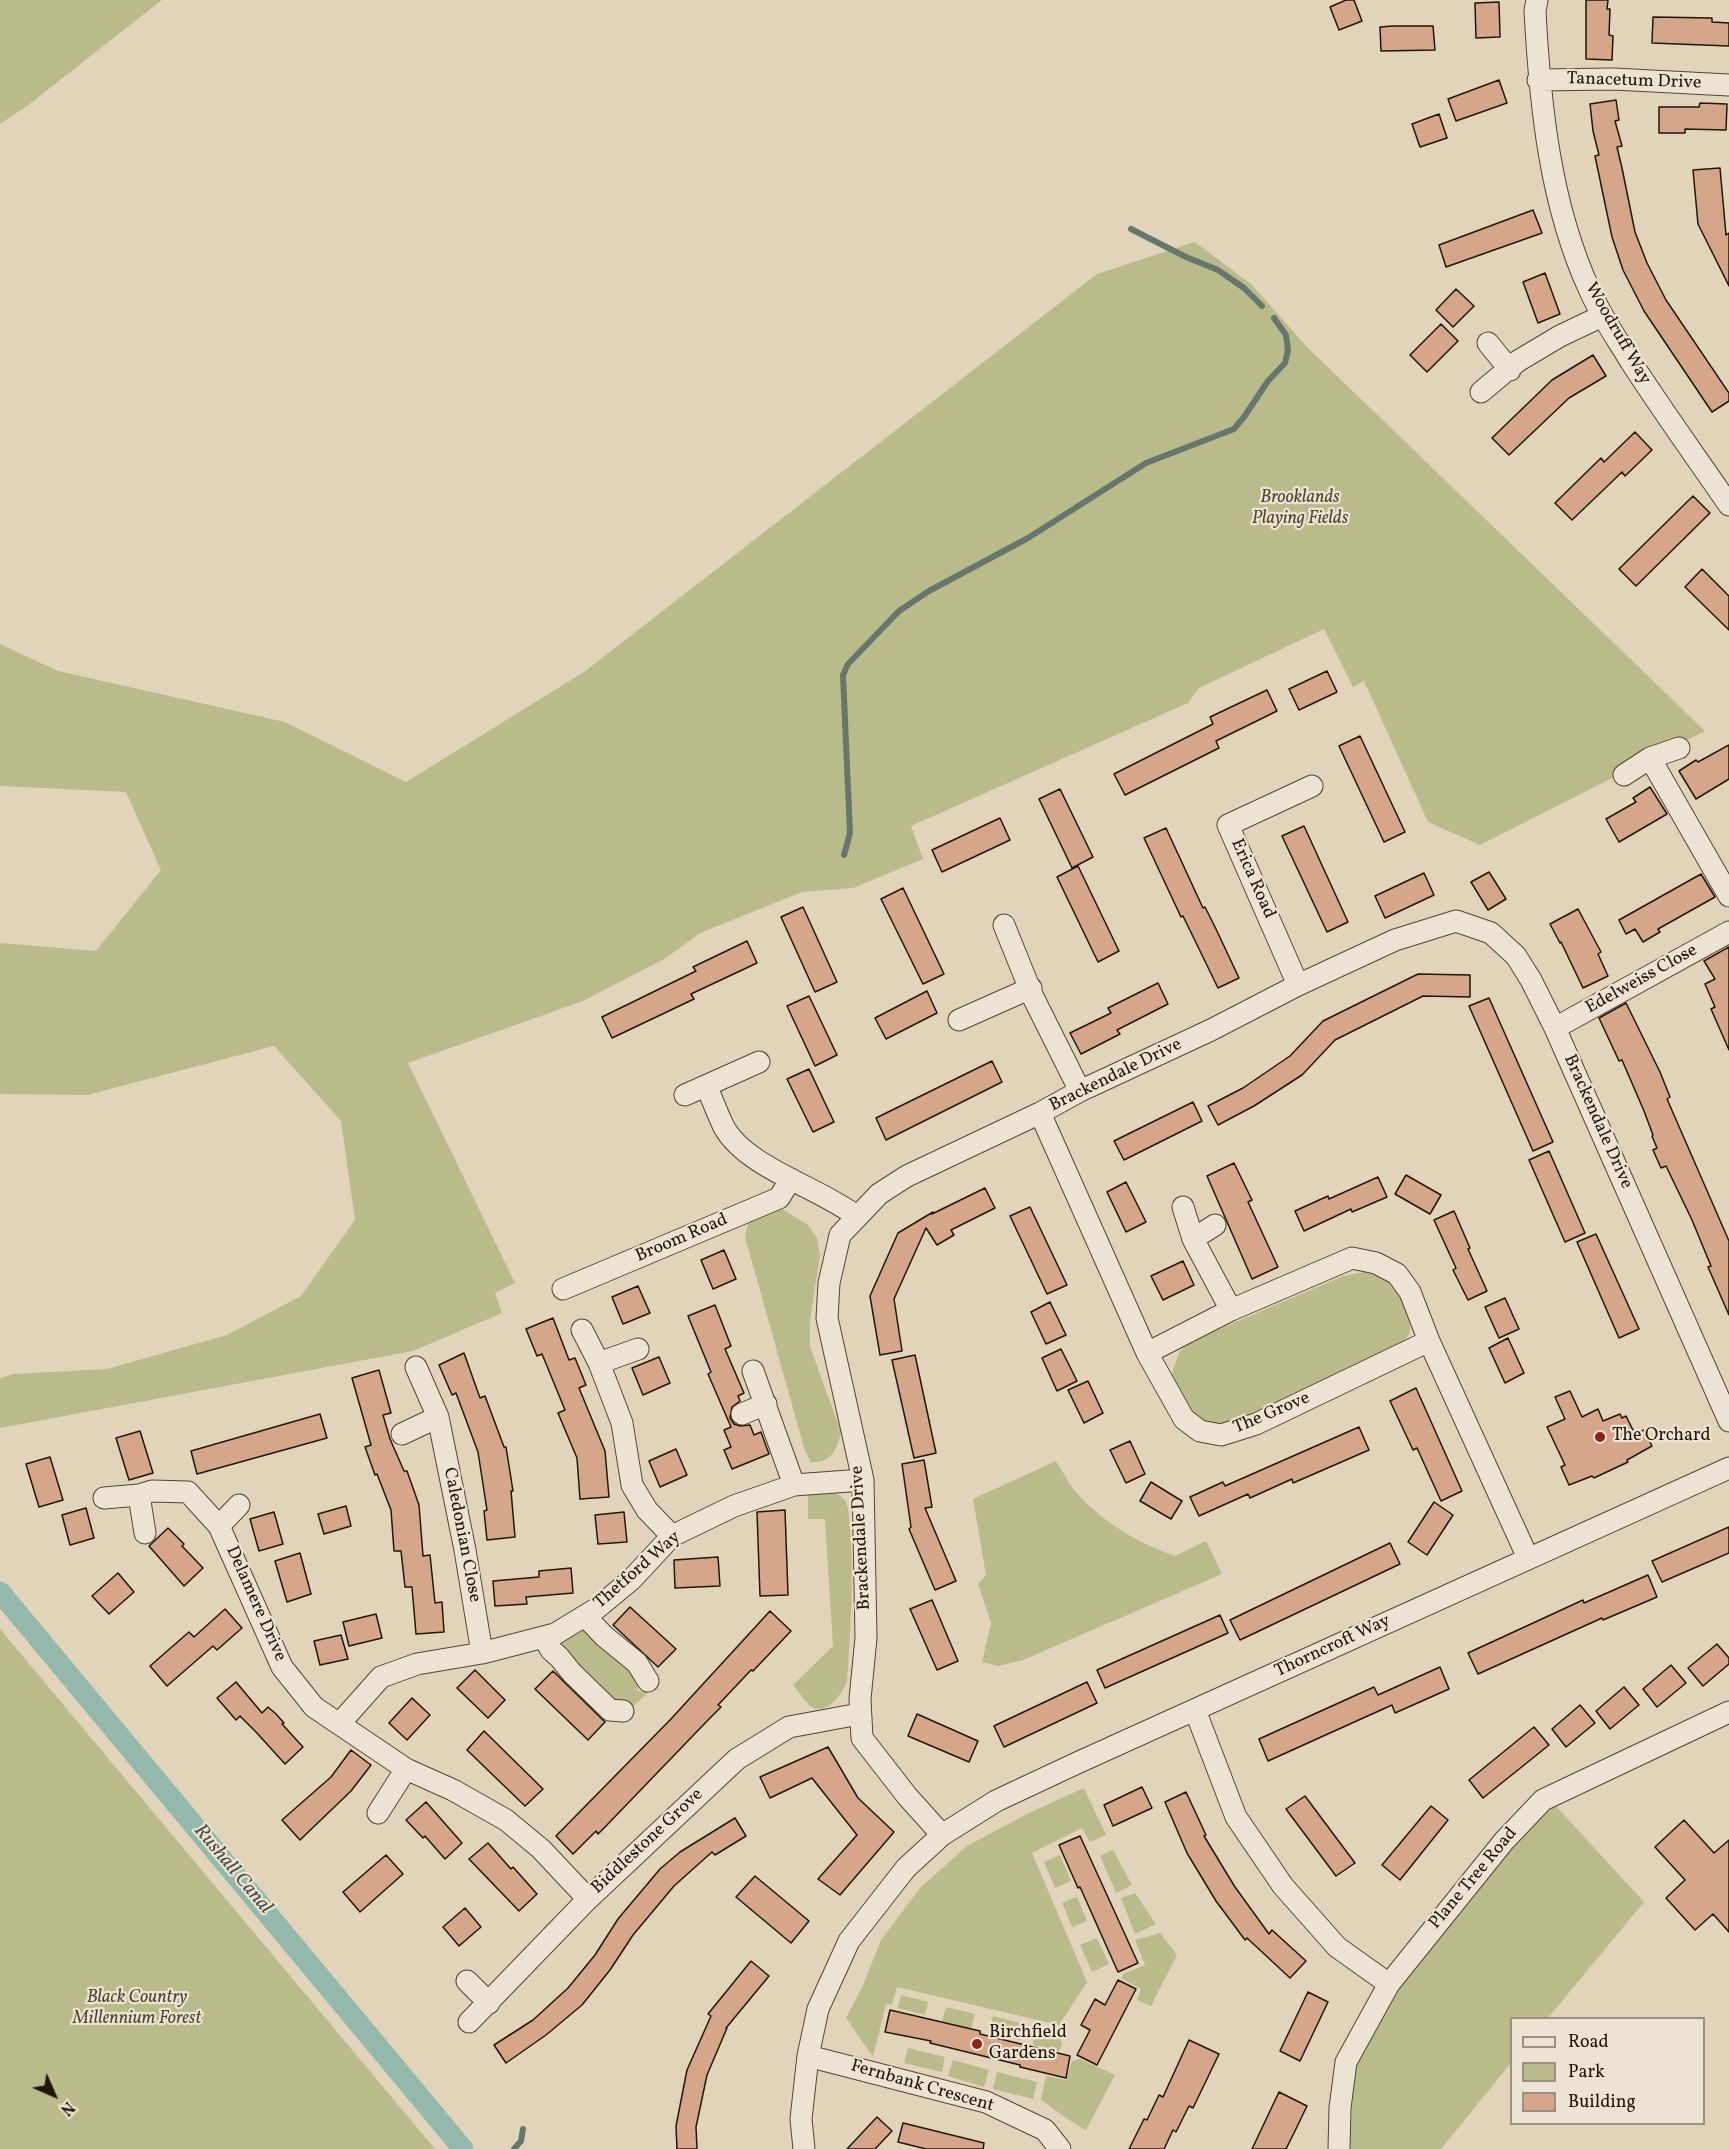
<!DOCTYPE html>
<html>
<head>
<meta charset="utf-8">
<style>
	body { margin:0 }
	#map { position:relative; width:1729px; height:2149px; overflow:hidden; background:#e2d4ba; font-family:Vollkorn,serif }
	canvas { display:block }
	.legend { position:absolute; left:1510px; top:2017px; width:195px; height:108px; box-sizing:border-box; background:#ece3d2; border:2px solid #9b9182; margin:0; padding:8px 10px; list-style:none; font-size:18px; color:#21160a }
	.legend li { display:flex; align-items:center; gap:12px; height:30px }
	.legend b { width:30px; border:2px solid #9b9182 }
	.north { position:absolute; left:24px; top:2065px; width:60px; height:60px; -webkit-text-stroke:4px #ece3d2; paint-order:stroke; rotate:135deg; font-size:16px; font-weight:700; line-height:24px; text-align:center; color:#21160a }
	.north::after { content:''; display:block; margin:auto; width:21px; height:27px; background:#21160a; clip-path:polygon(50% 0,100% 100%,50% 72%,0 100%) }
</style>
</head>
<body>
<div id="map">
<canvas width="1729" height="2149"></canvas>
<ul class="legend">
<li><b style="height:8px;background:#ece3d2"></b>Road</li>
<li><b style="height:16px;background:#babb8b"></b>Park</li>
<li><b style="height:16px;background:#d6a68b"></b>Building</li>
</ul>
<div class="north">N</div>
</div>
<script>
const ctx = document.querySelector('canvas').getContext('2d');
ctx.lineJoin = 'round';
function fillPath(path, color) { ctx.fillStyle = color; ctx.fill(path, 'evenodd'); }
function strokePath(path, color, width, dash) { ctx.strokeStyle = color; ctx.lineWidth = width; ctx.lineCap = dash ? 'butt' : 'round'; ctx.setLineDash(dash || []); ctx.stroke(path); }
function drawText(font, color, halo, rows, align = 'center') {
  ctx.font = font + ' Vollkorn,serif'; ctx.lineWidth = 4.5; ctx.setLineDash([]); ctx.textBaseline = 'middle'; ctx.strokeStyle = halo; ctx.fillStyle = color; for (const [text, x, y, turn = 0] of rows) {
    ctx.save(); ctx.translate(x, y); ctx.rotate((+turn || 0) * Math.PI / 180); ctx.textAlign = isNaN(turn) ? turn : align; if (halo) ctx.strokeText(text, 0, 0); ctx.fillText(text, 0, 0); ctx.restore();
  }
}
const green = new Path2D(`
	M0 0H162L27 106 0 124Z
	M1195 242 1252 285 1307 347 1705 731 1480 845 1428 822 1364 681 1353 687 1324 629 1199 688 1188 703 911 826 923 859 853 888 802 892 700 933 666 958 583 1001 408 1063 515 1283 495 1293 502 1313 413 1351 0 1428V1378L14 1374 107 1369 227 1335 301 1296 355 1220 341 1121 274 1046 87 1095 0 1094V943L96 951 161 870 126 792 0 786V644L58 671 285 722 406 782 584 672 1097 274Z
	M782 1209 808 1225 817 1238 820 1255 810 1320V1347L841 1432C837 1449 832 1463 811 1462L805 1451 745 1237 748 1223Z
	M1364 1272C1371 1274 1381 1275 1387 1279 1400 1289 1414 1314 1410 1330 1408 1340 1400 1346 1392 1351L1237 1420 1222 1425 1198 1421 1187 1412 1174 1383 1172 1373 1179 1353 1187 1343 1343 1276Z
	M1056 1461C1064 1473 1070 1487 1080 1497 1105 1523 1140 1544 1175 1556L1206 1541 1222 1574 1023 1660 998 1666 982 1662 991 1623 978 1584 986 1575 973 1499Z
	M833 1490 845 1500 848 1508C855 1566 851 1623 847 1681 843 1692 828 1716 812 1707 805 1703 799 1691 793 1685L833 1646 825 1519H808V1495L812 1491Z
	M584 1628 617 1656 635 1677 638 1691 649 1692 631 1708 617 1705 553 1644Z
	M0 1629 435 2149H0Z
	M1084 1788 1106 1835 1090 1842 1082 1828 1032 1853 1087 1982 1059 2025 897 1987 892 2005 886 2004 873 2057 846 2018 864 1983 881 1940 920 1888 967 1846 1029 1813Z
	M1554 1804 1644 1902 1548 2018H1512L1511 2063 1441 2149H1349L1355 2065 1401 1986 1512 1848Z
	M1113 1850 1132 1885 1116 1893 1100 1856Z
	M1060 1855 1071 1881 1055 1888 1044 1862Z
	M1135 1893 1156 1924 1135 1934 1121 1898Z
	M1077 1897 1087 1921 1072 1927 1062 1903Z
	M1160 1933 1177 1955 1151 2006 1137 2000 1141 1989 1122 1979 1123 1974 1145 1965 1135 1940Z
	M1097 1938 1109 1964 1092 1972 1080 1945Z
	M901 1995 928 2002 925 2015 898 2008Z
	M946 2007 975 2014 971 2029 942 2021Z
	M993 2016 1024 2024 1020 2040 989 2032Z
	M1036 2026 1057 2032 1062 2044 1059 2051 1033 2045Z
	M908 2048 945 2057 942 2072 904 2063Z
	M1080 2059 1115 2075 1086 2130C1070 2122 1056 2110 1041 2100L1046 2076 1066 2080 1072 2061Z
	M953 2060 989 2070 984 2087 948 2076Z
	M997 2072 1037 2082 1033 2099 993 2089Z`);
const stream = new Path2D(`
	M1131 229 1186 257 1218 270 1244 288 1262 306
	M844 855 850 833 843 675 848 664 899 611 929 591 1028 538 1146 463 1234 429 1244 417 1268 381 1285 363 1288 350 1286 335 1274 318
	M514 2149 521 2141 523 2129`);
const canal = new Path2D(`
	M0 1592 463 2149`);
const building = new Path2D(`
	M1346 0H1354L1362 21 1339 30 1330 7Z
	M1586 0H1608L1607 9H1610L1609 35 1613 36 1612 60 1586 59Z
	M1499 2 1500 37 1476 38 1475 3Z
	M1653 17 1712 18V22L1729 23V46L1652 43Z
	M1393 26H1433L1435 50 1381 51 1380 27Z
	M1499 80 1507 103 1456 121 1448 99Z
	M1616 100 1619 120 1615 121 1622 146 1617 147 1622 168 1635 232 1647 263 1666 300 1729 393V401L1712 412 1644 311 1623 270 1612 237 1595 156 1599 155 1593 131 1590 104Z
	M1700 103 1727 104 1726 130 1685 129V133H1659V107H1699Z
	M1439 114 1447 138 1420 147 1412 124Z
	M1720 168 1726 235 1729 233V286L1698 224 1693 170Z
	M1533 210 1542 233 1446 267 1439 245Z
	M1545 273 1560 314 1538 323 1523 282Z
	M1456 289 1474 306 1453 327 1436 310Z
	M1441 324 1458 341 1427 372 1410 355Z
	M1593 355 1606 376 1569 398 1509 455 1492 438 1552 380Z
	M1635 432 1652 450 1625 476 1622 472 1572 520 1555 503 1601 458 1604 462Z
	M1693 496 1710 513 1636 586 1619 569Z
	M1702 569 1729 596V630L1685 587Z
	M1327 671 1337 692 1299 710 1289 689Z
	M1267 690 1277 711 1216 741 1219 748 1125 795 1114 774 1213 724 1210 717Z
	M1360 736 1405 832 1384 842 1339 746Z
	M1729 745V779L1696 799 1679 771 1696 760 1698 762Z
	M1650 787 1667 814 1619 842 1606 819 1636 802 1633 798Z
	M1060 789 1093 857 1072 868 1039 799Z
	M1000 818 1010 840 942 872 932 850Z
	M1304 826 1348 922 1327 932 1282 836Z
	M1166 828 1203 908 1205 907 1216 929 1239 978 1218 988 1183 916 1181 917 1144 838Z
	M1078 866 1119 951 1098 962 1057 877Z
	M1489 872 1506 899 1488 910 1471 882Z
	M1424 873 1434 895 1385 918 1375 896Z
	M1701 874 1715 897 1658 929 1660 932 1643 942 1635 929 1626 934 1619 920Z
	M903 888 944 974 923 984 881 899Z
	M803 907 837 982 815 992 781 917Z
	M1578 909 1601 952 1598 954 1608 976 1583 988 1561 942 1560 943 1550 924Z
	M747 941 757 963 691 994 694 999 612 1038 602 1017 696 971 693 967Z
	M1729 947V1050L1711 1009 1715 1007 1705 984 1715 979 1704 961Z
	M1418 974 1470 975V997L1423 996 1335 1040 1302 1075 1254 1106 1218 1125 1208 1106 1243 1088 1290 1056 1323 1021Z
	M1158 983 1168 1004 1117 1030 1120 1034 1081 1054 1070 1033 1111 1013 1108 1008Z
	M927 991 937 1013 886 1039 875 1018Z
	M809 996 837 1055 815 1066 787 1006Z
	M1489 998 1553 1142 1533 1151 1469 1006Z
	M1626 1003 1660 1072 1670 1097 1667 1099 1729 1241V1315L1708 1267 1711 1266 1692 1220 1666 1166 1661 1168 1653 1150 1657 1148 1652 1136 1653 1135 1644 1111 1622 1060 1619 1061 1599 1018Z
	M992 1061 1002 1082 886 1140 876 1118Z
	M809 1069 834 1122 813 1132 787 1079Z
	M1193 1102 1202 1121 1124 1160 1114 1141Z
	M1549 1151 1585 1233 1565 1242 1529 1160Z
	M1234 1163 1252 1200 1248 1202 1278 1267 1252 1279 1207 1176Z
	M1406 1175 1441 1195 1430 1214 1395 1194Z
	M1378 1177 1387 1197 1352 1212 1351 1209 1304 1231 1295 1211 1328 1196 1329 1199Z
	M1126 1182 1146 1222 1126 1232 1107 1192Z
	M985 1188 995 1208 951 1230 954 1235 937 1245 926 1228 894 1299 902 1351 880 1355 870 1296 898 1233 933 1212 932 1214Z
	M1030 1207 1067 1285 1047 1294 1010 1216Z
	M1454 1211 1470 1248 1468 1249 1487 1291 1468 1300 1453 1270 1456 1268 1434 1220Z
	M1596 1234 1639 1329 1619 1338 1577 1242Z
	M724 1250 736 1279 713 1289 701 1260Z
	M1183 1261 1194 1285 1163 1300 1151 1276Z
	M638 1286 650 1313 623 1324 612 1297Z
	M1505 1298 1519 1329 1499 1338 1485 1307Z
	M1050 1302 1066 1335 1046 1344 1031 1312Z
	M715 1305 731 1346 725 1349 744 1393 738 1396 740 1401 732 1407 730 1418 734 1424 740 1426 750 1425 754 1435 761 1432 769 1454 732 1469 724 1450 731 1447 724 1430 731 1427 708 1374 711 1372 688 1316Z
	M553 1318 569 1360 575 1358 586 1385 579 1388 605 1451 609 1497 580 1499 577 1458 558 1413 565 1410 542 1354 537 1356 526 1329Z
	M1508 1338 1524 1373 1505 1383 1489 1348Z
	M1061 1349 1077 1381 1057 1391 1042 1358Z
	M464 1353 480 1398 485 1396 504 1447H506L513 1491H511L515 1537 487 1540 484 1511 487 1510 478 1452 456 1393 452 1395 439 1365Z
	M915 1355 936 1453 914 1458 892 1360Z
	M659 1357 670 1383 643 1395 632 1368Z
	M379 1370 391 1413 383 1415 390 1439 404 1471H407L419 1505 423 1556 430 1555 435 1603 442 1602 444 1632 416 1634 412 1587H405L401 1551H394L391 1510 377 1474 375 1475 365 1447 371 1445 352 1378Z
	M1088 1381 1103 1413 1084 1423 1068 1390Z
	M1416 1388 1462 1491 1441 1501 1417 1448 1413 1450 1390 1401Z
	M1570 1391 1582 1417 1598 1409 1603 1421 1620 1414 1622 1418 1626 1416 1635 1434 1644 1430 1652 1446 1627 1460 1628 1462 1594 1478 1592 1476 1569 1485 1561 1467 1565 1465 1547 1427 1565 1419 1555 1397Z
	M320 1414 327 1438 197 1474 191 1451Z
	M1359 1427 1369 1450 1293 1483 1292 1479 1250 1498 1248 1494 1199 1516 1190 1497 1223 1482 1225 1486Z
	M140 1431 153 1473 129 1480 116 1438Z
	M1130 1441 1145 1474 1126 1483 1110 1450Z
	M676 1449 687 1475 660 1487 649 1461Z
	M50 1457 63 1500 39 1507 26 1464Z
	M924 1460 932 1507 925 1508 956 1581 935 1590 909 1529 911 1527 902 1464Z
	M1151 1482 1182 1501 1171 1519 1140 1501Z
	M1434 1502 1453 1515 1427 1555 1408 1542Z
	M346 1506 351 1526 324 1534 318 1514Z
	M86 1508 94 1538 70 1545 62 1515Z
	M785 1510 788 1595 760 1596 757 1512Z
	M274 1512 283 1544 259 1551 250 1519Z
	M624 1512 627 1542 598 1544 595 1515Z
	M1729 1527V1553L1662 1582 1652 1561Z
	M168 1528 184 1544 182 1546 203 1568 184 1586 149 1546Z
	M1390 1543 1400 1564 1240 1640 1230 1620Z
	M300 1553 311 1594 287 1602 275 1561Z
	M718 1557 720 1586 675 1588 674 1560Z
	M571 1568 573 1593 526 1597 527 1604 495 1606 493 1581 539 1577V1571Z
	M118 1573 134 1592 109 1614 92 1596Z
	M1648 1575 1657 1597 1603 1620 1602 1618 1478 1674 1468 1653 1583 1600 1584 1603Z
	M932 1600 958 1661 937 1670 910 1609Z
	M630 1607 676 1649 658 1667 613 1625Z
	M225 1609 242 1628 217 1650 213 1646 167 1686 150 1666 189 1632 194 1637Z
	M770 1611 791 1631 753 1671 751 1670 718 1705 721 1707 710 1718 606 1826 598 1834 596 1831 573 1854 556 1836 670 1720Z
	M376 1614 382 1638 349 1646 343 1622Z
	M1220 1615 1228 1633 1105 1688 1097 1670Z
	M341 1635 348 1659 320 1665 314 1641Z
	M1717 1644 1729 1658V1664L1703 1686 1688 1668Z
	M1671 1665 1686 1683 1657 1707 1643 1689Z
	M1440 1667 1449 1689 1395 1713 1392 1705 1268 1761 1259 1739 1374 1687 1378 1695Z
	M475 1670 505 1700 488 1718 457 1688Z
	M553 1671 605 1722 588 1740 535 1689Z
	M236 1682 262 1713 268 1707 276 1714 284 1723 282 1724 303 1747 285 1764 256 1732 240 1716 236 1720 217 1698Z
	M1087 1682 1097 1703 1004 1747 994 1726Z
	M1624 1687 1639 1705 1610 1729 1596 1711Z
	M412 1698 430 1715 407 1740 389 1723Z
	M1580 1705 1595 1723 1566 1747 1552 1729Z
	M917 1714 978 1741 969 1762 908 1736Z
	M1534 1727 1549 1745 1483 1798 1469 1780Z
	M484 1731 543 1789 525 1806 467 1750Z
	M828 1747 858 1798 894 1832 840 1895 818 1879 857 1835 812 1778 770 1798 760 1777Z
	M351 1750 371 1765 351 1791 300 1840 282 1820 331 1777Z
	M1142 1787 1152 1808 1113 1826 1104 1805Z
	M1186 1792 1206 1835 1204 1836 1235 1887 1269 1934 1272 1930 1306 1961 1290 1978 1247 1938 1245 1940 1216 1901 1187 1853 1165 1802Z
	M1305 1796 1355 1863 1336 1876 1286 1809Z
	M426 1802 462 1843 445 1859 425 1836 423 1838 406 1820Z
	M1431 1806 1448 1820 1400 1880 1382 1865Z
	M735 1818 746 1836 715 1855 712 1852 674 1886 633 1935 610 1970 582 2005 546 2035 506 2063 494 2045 533 2020 568 1988 595 1955 618 1919 660 1869 680 1852Z
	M1684 1820 1714 1853 1729 1840V1932L1713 1914 1695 1930 1666 1898 1685 1880 1655 1847Z
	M1080 1836 1138 1963 1118 1972 1080 1887 1078 1888 1059 1845Z
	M488 1843 511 1869 513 1867 537 1894 519 1911 469 1859Z
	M386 1855 403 1874 360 1912 343 1892Z
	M755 1876 809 1921 791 1943 736 1897Z
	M465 1908 481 1927 459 1946 443 1927Z
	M751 1961 769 1976 726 2028H727L707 2075 696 2127 697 2149H677L676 2126 687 2070 711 2016 708 2014Z
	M1118 1980 1136 1989 1097 2065 1077 2055 1090 2030 1081 2025 1095 1999 1105 2005Z
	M1308 1992 1328 2002 1300 2061 1280 2051Z
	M890 2010 980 2031V2034L1070 2056 1066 2078 1020 2067V2065L930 2043 931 2041 885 2032Z
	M1189 2040 1219 2054 1193 2108 1189 2106 1176 2132 1173 2130 1164 2149H1129L1144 2119 1147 2120 1159 2095 1163 2097Z
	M1279 2092 1307 2106 1294 2133 1286 2149H1252Z
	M877 2117 892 2131 875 2149H847Z
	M903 2123 984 2143 983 2149H926L898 2142Z`);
const minor = new Path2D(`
	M1537 0 1535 11C1540 105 1550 205 1590 291 1601 316 1617 339 1631 362 1662 410 1696 457 1729 505
	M1538 80 1614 79 1729 85
	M1488 343 1510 370
	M1481 392 1518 361 1560 336 1602 316
	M1650 758 1729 896
	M1624 775 1650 758 1679 748
	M1004 925 1033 997 1080 1091
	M1298 985 1228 825 1312 786
	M959 1020 1031 988
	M1555 1028 1729 932
	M706 1086C713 1100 718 1116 725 1129 748 1168 820 1188 856 1216
	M685 1095 759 1062
	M1040 1113 1147 1353 1184 1419 1200 1431 1221 1435 1256 1424 1429 1341
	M1183 1207 1193 1239 1231 1310
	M1193 1239 1215 1225
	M563 1289 779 1198 791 1179
	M582 1330 599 1363 622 1423 632 1485 647 1510 672 1536
	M1147 1353 1231 1310 1352 1258 1376 1263 1397 1274 1410 1292 1429 1341 1528 1558
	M599 1363 638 1349
	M416 1367 438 1417 465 1550 482 1653
	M753 1371 794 1485
	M742 1414 766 1404
	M402 1434 438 1417
	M139 1495 145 1533
	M104 1498 139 1495 152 1491 188 1492 219 1526 282 1667 314 1707 406 1769 453 1790 506 1820 541 1849 588 1899
	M219 1526 239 1505
	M585 1616 604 1636 637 1663 648 1681
	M544 1638 551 1650 559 1657 572 1673 610 1710 623 1711
	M1195 1710 1236 1817 1283 1886 1337 1947 1389 1984
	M340 1723 381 1677 417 1664 482 1653 555 1634 596 1609 631 1580 672 1536 734 1506 794 1485 863 1480
	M378 1813 406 1769
	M942 1835 907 1796 862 1738 860 1699 866 1638 863 1480 827 1318 829 1283 840 1235 879 1194 907 1176 1040 1113 1080 1091 1211 1030 1298 985 1395 940 1456 921 1491 933 1516 956 1531 980 1555 1028 1729 1421
	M467 1981 489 2003
	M469 2022 588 1899 737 1759 789 1727 859 1714
	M808 2056 986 2102 1045 2130 1060 2149
	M804 2149 801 2119 808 2056 818 2009 849 1941 906 1868 942 1835 996 1801 1077 1763 1729 1468
	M1339 2149 1340 2108 1346 2062 1389 1984 1504 1841 1543 1800 1729 1712`);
const markers = [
	[1600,1437,6,"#8f2418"],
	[977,2044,6,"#8f2418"]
];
const streetNames = [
	["Tanacetum Drive",1634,82,2],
	["Woodruff Way",1617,334,60],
	["Erica Road",1252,879,66],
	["Edelweiss Close",1642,980,-29],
	["Brackendale Drive",1116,1076,-26],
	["Brackendale Drive",1597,1122,66],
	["Broom Road",682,1239,-23],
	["The Grove",1272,1414,-23],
	["Caledonian Close",461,1535,79],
	["Brackendale Drive",862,1538,-93],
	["Thetford Way",638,1571,-41],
	["Delamere Drive",255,1604,66],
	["Thorncroft Way",1333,1647,-25],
	["Biddlestone Grove",648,1842,-43],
	["Plane Tree Road",1474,1879,-50],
	["Fernbank Crescent",922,2087,16]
];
const parkNames = [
	["Brooklands",1300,499],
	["Playing Fields",1300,520],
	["Black Country",137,1999],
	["Millennium Forest",137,2020]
];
const poiNames = [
	["The Orchard",1612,1437],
	["Birchfield",989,2034],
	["Gardens",989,2055]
];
const waterNames = [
	["Rushall Canal",232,1870,50]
];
fillPath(green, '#babb8b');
strokePath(stream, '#67776b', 6);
strokePath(canal, '#95b8ac', 21);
fillPath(building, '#d6a68b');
strokePath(building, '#21160a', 1.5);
strokePath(minor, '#514636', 23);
strokePath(minor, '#ece3d2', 21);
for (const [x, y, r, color] of markers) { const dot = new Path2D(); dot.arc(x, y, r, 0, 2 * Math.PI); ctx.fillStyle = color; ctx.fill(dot); strokePath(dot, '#ece3d2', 2); }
drawText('18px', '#21160a', '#ece3d2', streetNames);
drawText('italic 18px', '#4f4831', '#ece3d2', parkNames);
drawText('18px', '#21160a', '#ece3d2', poiNames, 'left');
drawText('italic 20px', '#4a4f43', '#ece3d2', waterNames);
</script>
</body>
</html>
